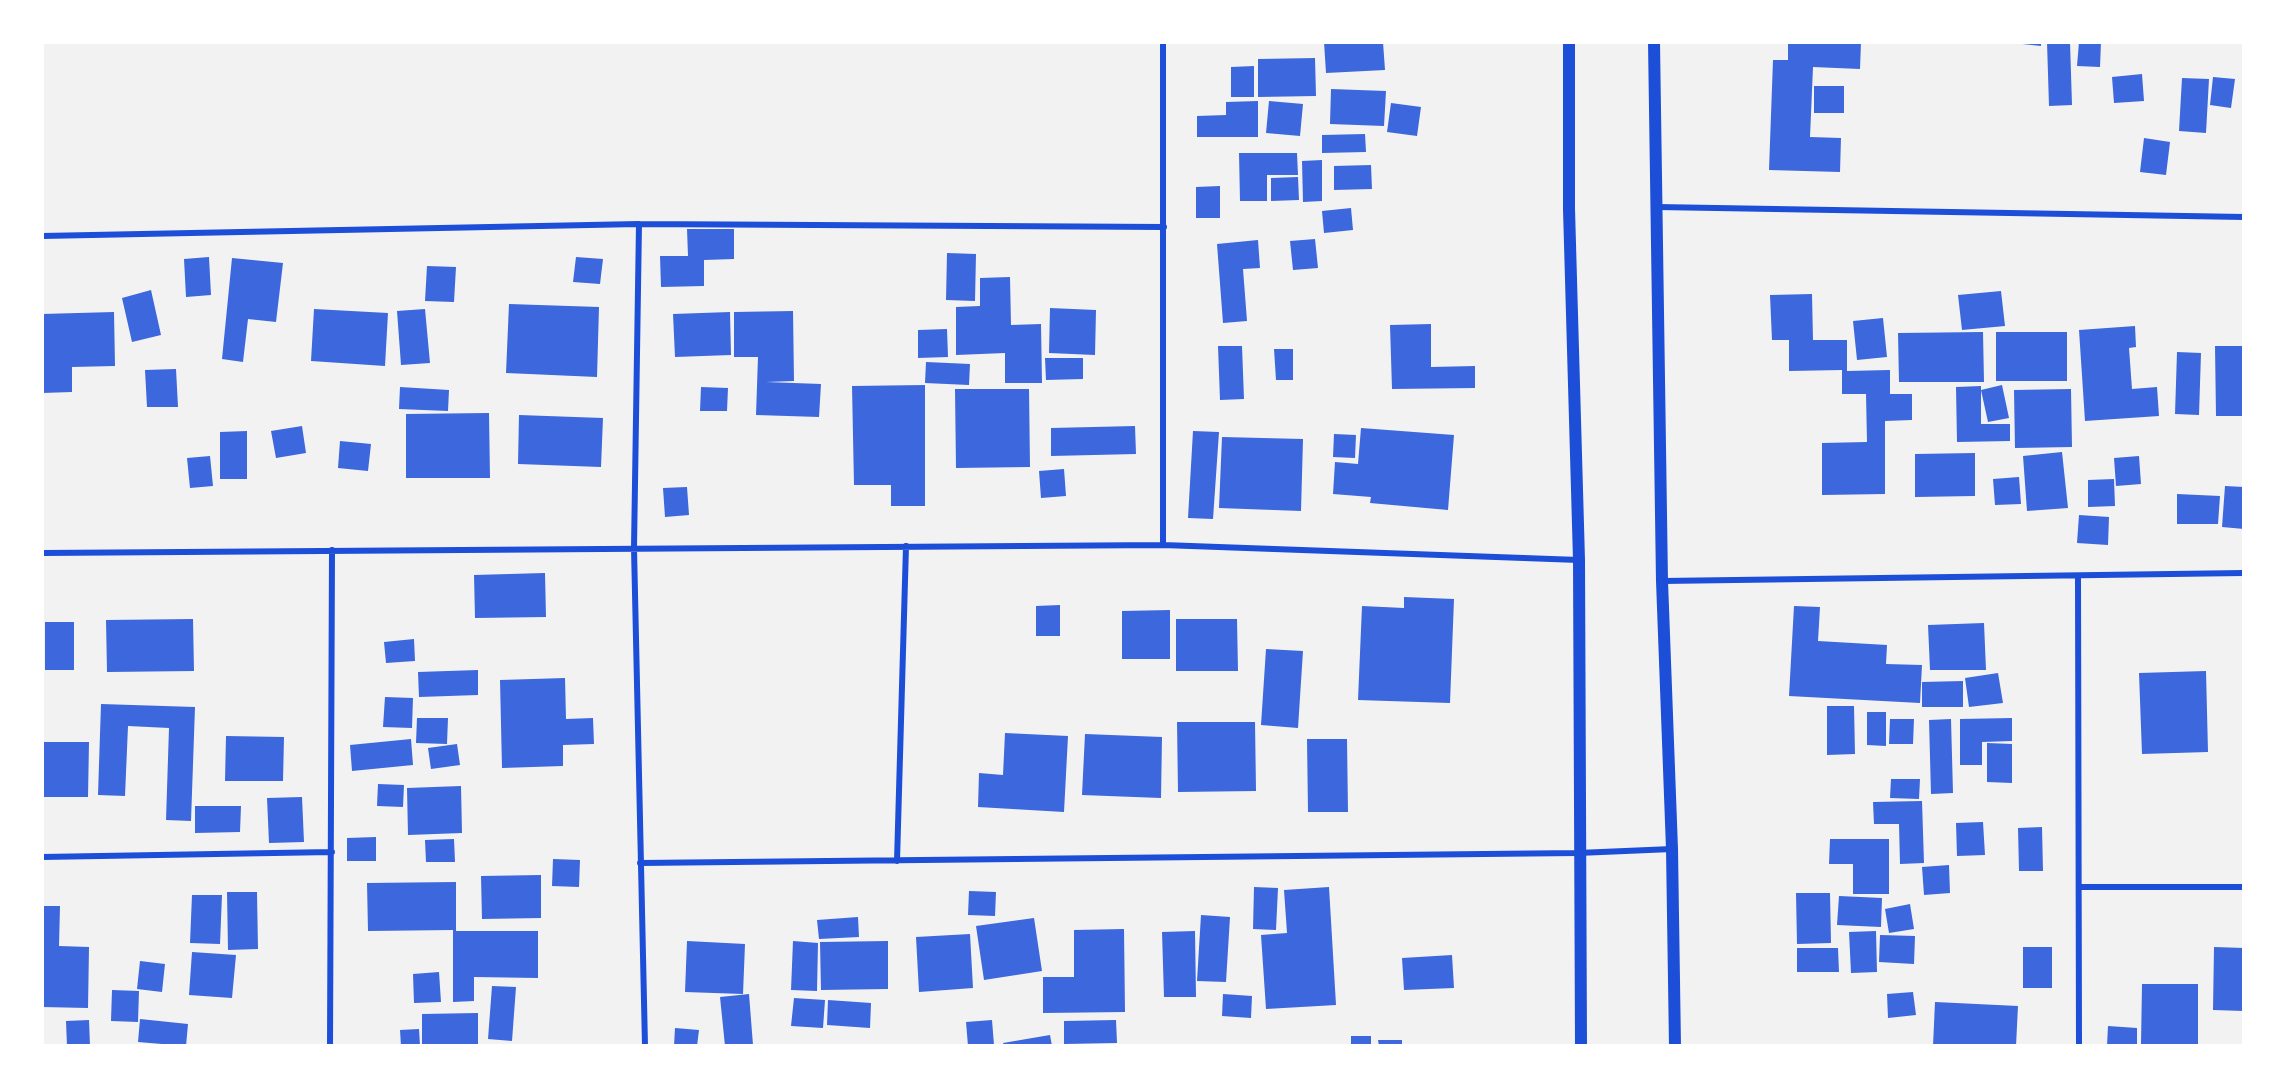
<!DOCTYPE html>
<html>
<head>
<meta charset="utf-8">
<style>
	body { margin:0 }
	#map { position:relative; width:2286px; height:1088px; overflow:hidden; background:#f2f2f2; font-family:Roboto,sans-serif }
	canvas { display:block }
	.frame { position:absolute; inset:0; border:44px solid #fff; pointer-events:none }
</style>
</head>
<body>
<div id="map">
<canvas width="2286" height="1088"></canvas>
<div class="frame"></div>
</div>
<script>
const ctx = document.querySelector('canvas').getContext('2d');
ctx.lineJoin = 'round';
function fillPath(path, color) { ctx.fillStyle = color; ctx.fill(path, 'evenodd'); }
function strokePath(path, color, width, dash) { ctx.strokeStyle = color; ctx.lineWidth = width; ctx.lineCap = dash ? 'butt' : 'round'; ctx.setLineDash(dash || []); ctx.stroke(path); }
const building = new Path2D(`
	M1324 42H1383L1385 70 1326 73Z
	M1788 42H1861L1860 69 1813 67 1810 137 1841 138 1840 172 1769 170 1773 60H1788Z
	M2004 42H2041V46Z
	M2047 42H2070L2072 105 2049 106Z
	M2079 42H2101L2100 67 2077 66Z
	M1315 58 1316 96 1258 97V59Z
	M1254 66V97H1231V67Z
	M2142 74 2144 101 2114 103 2112 77Z
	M2213 77 2235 79 2231 108 2210 105Z
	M2182 78 2209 79 2206 133 2179 131Z
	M1814 86H1844V113H1814Z
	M1331 89 1386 91 1384 126 1330 124Z
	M1258 101V137H1197V116L1226 115V102Z
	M1269 101 1303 104 1300 136 1266 133Z
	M1391 103 1421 107 1417 136 1387 132Z
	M1365 134 1366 152 1322 153V135Z
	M2144 138 2170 142 2166 175 2140 172Z
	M1239 153H1297L1298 175H1267V201H1240Z
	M1322 160V201L1303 202 1302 161Z
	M1371 165 1372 189 1334 190V166Z
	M1298 177 1299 200 1271 201V178Z
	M1220 186V218H1196V187Z
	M1351 208 1353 230 1324 233 1322 211Z
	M687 229H734V259L704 260V286L661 287 660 256H688Z
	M1315 239 1318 268 1293 270 1290 241Z
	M1258 240 1260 268 1243 269 1247 321 1223 323 1217 244Z
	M947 253 976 254 975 301 946 300Z
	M209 257 211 295 186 297 184 259Z
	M576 257 603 259 600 284 573 282Z
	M232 258 283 263 276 322 248 319 243 362 222 359Z
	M427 266 456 267 454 302 425 301Z
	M1010 277 1011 325 1041 324 1042 383H1005V353L956 355V307L980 306V278Z
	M151 290 161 335 132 342 122 298Z
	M2001 291 2005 326 1962 330 1958 295Z
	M1812 294 1813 340H1847V371L1890 370V394H1912V420L1885 421V494L1822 495V443L1867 442 1866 394H1842V370L1789 371V340H1772L1770 295Z
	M509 304 599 307 597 377 506 373Z
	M1050 308 1096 310 1095 355 1049 353Z
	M314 309 388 313 385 366 311 361Z
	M425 309 430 363 401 365 397 311Z
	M793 311 794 381 766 382 821 384 819 417 756 415 758 357H734V312Z
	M114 312 115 366 72 367V392L42 393V314Z
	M730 312 731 355 675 357 673 314Z
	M1883 318 1887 357 1857 360 1853 321Z
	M1431 324V367L1475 366V388L1392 389 1390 325Z
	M2135 326 2136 347 2129 348 2132 389 2157 387 2159 416 2085 421 2079 330Z
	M947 329 948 357 918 358V330Z
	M1983 332 1984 382H1899L1898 333Z
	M1996 332H2067V381H1996Z
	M1218 346H1242L1244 399 1220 400Z
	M2215 346H2244V416H2216Z
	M1274 349H1293V380H1276Z
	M2177 352 2201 353 2199 415 2175 414Z
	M1045 358H1083V379L1046 380Z
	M926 362 970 364 969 385 925 383Z
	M176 369 178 407H147L145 370Z
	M925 385V506H891V485H854L852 386Z
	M2002 385 2009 418 1988 422 1981 390Z
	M1981 386V424H2010V441L1957 442 1956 387Z
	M400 387 449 390 448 411 399 409Z
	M701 387 728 388 727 411H700Z
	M955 389H1029L1030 467 956 468Z
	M2071 389 2072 447 2015 448 2014 390Z
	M489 413 490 478H406V414Z
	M519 415 603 418 601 467 518 464Z
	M302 426 306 453 276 458 271 431Z
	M1135 426 1136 454 1051 456V428Z
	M1361 428 1454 435 1448 510 1370 503 1371 497 1333 494 1335 462 1358 464Z
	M247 431V479H220V432Z
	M1193 431 1219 432 1213 519 1188 518Z
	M1334 434 1356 435 1355 458 1333 457Z
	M1222 437 1303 439 1301 511 1219 508Z
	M340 441 371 444 368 471 338 468Z
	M2062 452 2068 508 2027 511 2023 456Z
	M1975 453V496L1915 497V454Z
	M210 456 213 486 190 488 187 458Z
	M2139 456 2141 484 2116 486 2114 458Z
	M1064 469 1066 496 1041 498 1039 471Z
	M2019 477 2021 504 1995 505 1993 479Z
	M2114 479 2115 506 2088 507V480Z
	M2225 486 2244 487V529L2222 527Z
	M687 487 689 515 665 517 663 488Z
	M2177 494 2220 496 2218 524H2177Z
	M2079 515 2109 517 2108 545 2077 543Z
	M545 573 546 617 475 618 474 575Z
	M1404 597 1454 599 1450 703 1358 700 1362 606 1404 608Z
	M1060 605V636H1036V606Z
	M1794 606 1820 607 1818 641 1887 645 1886 664 1922 665 1920 703 1789 696Z
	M1170 610V659H1122V611Z
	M193 619 194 671 107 672 106 620Z
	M1176 619H1237L1238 671H1176Z
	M45 622H74V670H45Z
	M1984 623 1986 670H1930L1928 625Z
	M414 639 415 661 386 663 384 642Z
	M1266 649 1303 651 1298 728 1261 725Z
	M478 670V695L419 697 418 672Z
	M2206 671 2208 752 2142 754 2139 673Z
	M1998 673 2003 703 1969 707 1965 678Z
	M565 678 566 719 593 718 594 744 563 745V766L502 768 500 680Z
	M1963 681V707H1922V682Z
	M385 697 413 698 412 728 383 727Z
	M101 704 195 707 191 821 166 820 169 728 128 726 125 796 98 795Z
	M1827 706H1854L1855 754 1827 755Z
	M1867 712H1886V746L1867 745Z
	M417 718H448L447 744 416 743Z
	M2012 718V741L1982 742V765H1960V719Z
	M1890 719H1914L1913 744H1889Z
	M1951 719 1953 793 1931 794 1929 720Z
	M1177 722H1255L1256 791 1178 792Z
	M1005 733 1068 736 1064 812 978 807 979 773 1003 775Z
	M1085 734 1162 737 1161 798 1082 795Z
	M226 736 284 737 283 781H225Z
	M411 739 413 765 352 771 350 745Z
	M1307 739H1347L1348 812H1308Z
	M42 742H89L88 797H42Z
	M1987 743 2012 744V783L1987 782Z
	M457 744 460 765 431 769 428 748Z
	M1891 779H1920L1919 799 1890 798Z
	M378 784 404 785 403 807 377 806Z
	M461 786 462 833 408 835 407 788Z
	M302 797 304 842 269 843 267 798Z
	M1922 801 1924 863 1900 864 1899 824H1874L1873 802Z
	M195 806H241L240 832 195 833Z
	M1983 822 1985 855 1957 856 1956 823Z
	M2042 827 2043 871H2019L2018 828Z
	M376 837V861H347V838Z
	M454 839 455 862H426L425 840Z
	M1830 839H1889V894H1853V864H1829Z
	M553 859 580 860 579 887 552 886Z
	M1949 865 1950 893 1924 895 1922 867Z
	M541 875V918L482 919 481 876Z
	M456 882V931H538V978L474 977V1001L453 1002V930L368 931 367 883Z
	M1254 887 1278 888 1276 930 1253 929Z
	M1329 887 1336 1005 1266 1009 1261 935 1287 933 1284 890Z
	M969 891 996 892 995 916 968 915Z
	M227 892H257L258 949 228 950Z
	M1796 893H1830L1831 943 1797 944Z
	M192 895H222L220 944 190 943Z
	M1839 896 1882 898 1881 927 1837 925Z
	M1910 904 1914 929 1889 933 1885 909Z
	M42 906H60L59 946 89 947 88 1008 42 1007Z
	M1201 915 1230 917 1226 982 1197 981Z
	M858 917 859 937 819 939 817 920Z
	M1034 918 1042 971 984 980 976 926Z
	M1124 929 1125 1012 1043 1013V977H1074V930Z
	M1195 931 1196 997H1164L1162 932Z
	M1876 931 1877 972 1851 973 1849 932Z
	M970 934 973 988 919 992 916 937Z
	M1880 935 1915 936 1914 964 1879 962Z
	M687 941 745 944 743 994 685 992Z
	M793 941 818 943 817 991 791 990Z
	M888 941V989L821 990 820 942Z
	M2023 947H2052V988H2023Z
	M2214 947 2244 948V1011L2213 1010Z
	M1797 948H1838L1839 972H1797Z
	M192 952 236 955 232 998 189 995Z
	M1452 955 1454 988 1404 990 1402 958Z
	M140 961 165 964 162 992 137 989Z
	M439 972 441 1002 414 1003 413 974Z
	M2142 984H2198V1044H2141Z
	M492 986 516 987 512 1041 488 1039Z
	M112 990 139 991 138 1022 111 1021Z
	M1913 992 1916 1015 1888 1018 1887 994Z
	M749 994 753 1045 725 1046 720 997Z
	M1223 994 1252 996 1251 1018 1222 1016Z
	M794 998 825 1000 823 1028 791 1026Z
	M828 1000 871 1003 870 1028 827 1025Z
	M1935 1002 2018 1006 2016 1046H1933Z
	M478 1013V1046H422V1014Z
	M140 1019 188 1024 186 1046 138 1042Z
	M89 1020 90 1046H67L66 1021Z
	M992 1020 994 1045 968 1046 966 1022Z
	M1116 1020 1117 1043 1064 1044V1021Z
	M2108 1026 2137 1028V1046H2107Z
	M675 1028 699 1030 697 1046H674Z
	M419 1029 420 1046H401L400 1030Z
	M1050 1035 1052 1046H1004L1003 1043Z
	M1351 1036H1371V1046H1351Z
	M1378 1040H1402V1046H1379Z`);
const minor = new Path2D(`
	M1657 207 2244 217
	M639 224 634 548 645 1046
	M42 236 639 224 1164 227
	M1163 545V42
	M42 553 1163 545 1579 560
	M2078 577 2079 1046
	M1662 581 2244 573
	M42 857 332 852
	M897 861 906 546
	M640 863 1578 853 1672 849
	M2080 887H2244
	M330 1046 332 550`);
const secondary = new Path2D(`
	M1569 42V209L1579 560 1581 1046
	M1654 42 1662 581 1672 849 1675 1046`);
fillPath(building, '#3d67dc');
strokePath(minor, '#1d4ed8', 6);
strokePath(secondary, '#1d4ed8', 12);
</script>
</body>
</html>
